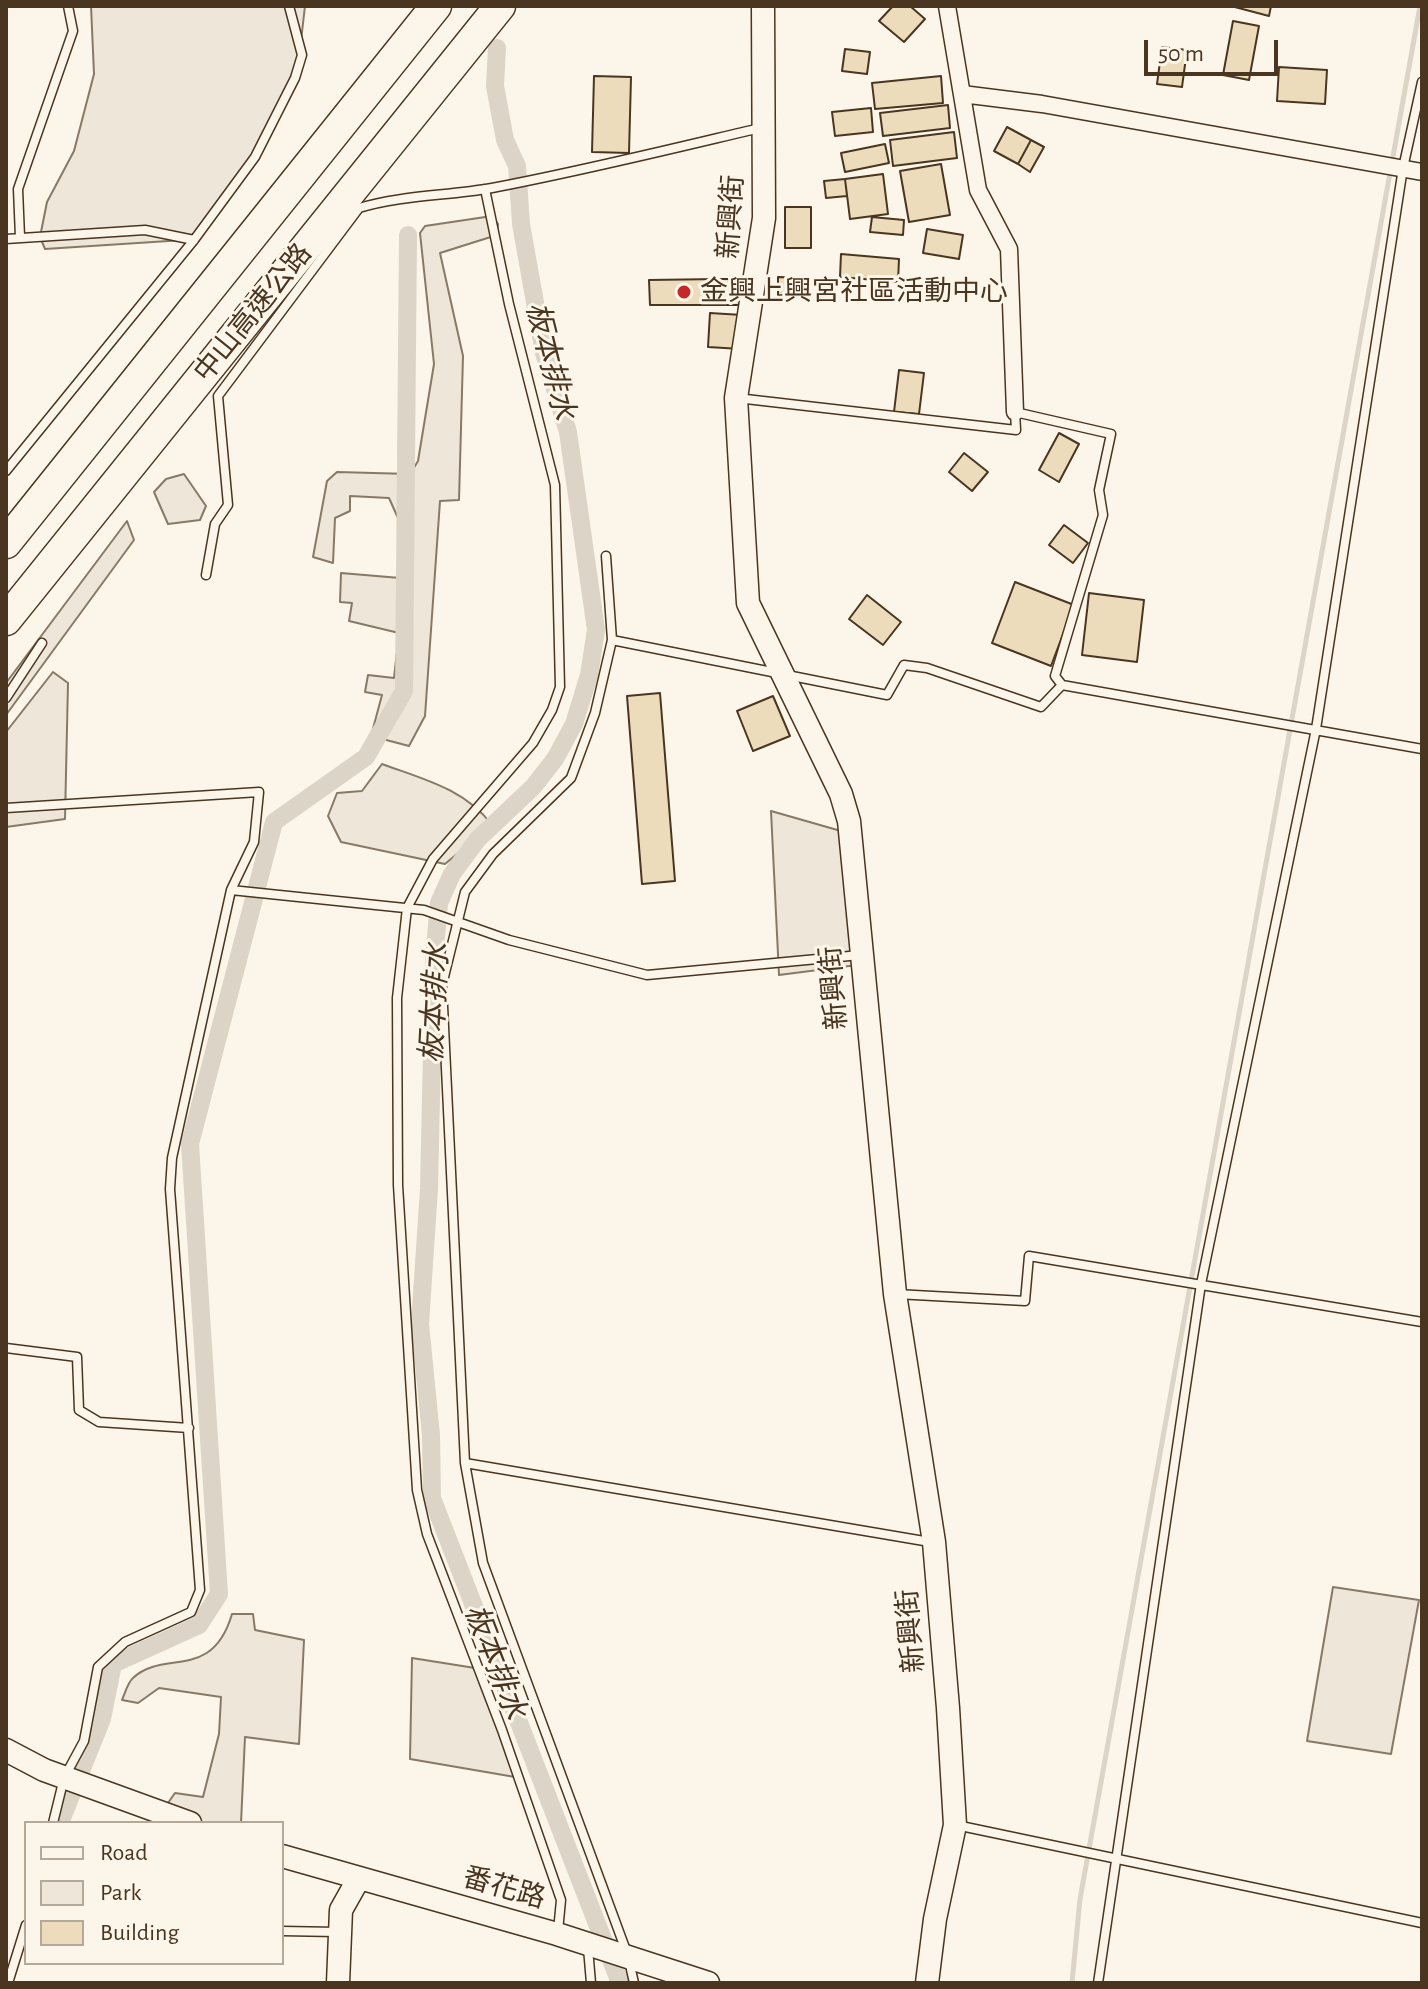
<!DOCTYPE html>
<html>
<head>
<meta charset="utf-8">
<style>
	body { margin:0 }
	#map { position:relative; width:1428px; height:1989px; overflow:hidden; background:#fbf6e9; font-family:"Alegreya Sans",sans-serif }
	canvas { display:block }
	.frame { position:absolute; inset:0; border:8px solid #4a3520; pointer-events:none }
	.legend { position:absolute; left:24px; top:1821px; width:260px; height:144px; box-sizing:border-box; background:#fbf6e9; border:2px solid #b4a999; margin:0; padding:10px 14px; list-style:none; font-size:24px; color:#4a3520 }
	.legend li { display:flex; align-items:center; gap:16px; height:40px }
	.legend b { width:40px; border:2px solid #b4a999 }
	.scale { position:absolute; left:1144px; top:40px; width:134px; height:36px; box-sizing:border-box; border:4px solid #4a3520; border-top:0; padding-left:10px; font-size:24px; line-height:28px; white-space:nowrap; color:#4a3520; -webkit-text-stroke:6px #fbf6e9; paint-order:stroke }
</style>
</head>
<body>
<div id="map">
<canvas width="1428" height="1989"></canvas>
<div class="frame"></div>
<ul class="legend">
<li><b style="height:10px;background:#fbf6e9"></b>Road</li>
<li><b style="height:22px;background:#ede6d9"></b>Park</li>
<li><b style="height:22px;background:#ecdcbc"></b>Building</li>
</ul>
<div class="scale">50 m</div>
</div>
<script>
const ctx = document.querySelector('canvas').getContext('2d');
ctx.lineJoin = 'round';
function fillPath(path, color) { ctx.fillStyle = color; ctx.fill(path, 'evenodd'); }
function strokePath(path, color, width, dash) { ctx.strokeStyle = color; ctx.lineWidth = width; ctx.lineCap = dash ? 'butt' : 'round'; ctx.setLineDash(dash || []); ctx.stroke(path); }
function drawText(font, color, halo, rows, align = 'center') {
  ctx.font = font + ' "Alegreya Sans","Noto Sans TC",sans-serif'; ctx.lineWidth = 6; ctx.setLineDash([]); ctx.textBaseline = 'middle'; ctx.strokeStyle = halo; ctx.fillStyle = color; for (const [text, x, y, turn = 0] of rows) {
    ctx.save(); ctx.translate(x, y); ctx.rotate((+turn || 0) * Math.PI / 180); ctx.textAlign = isNaN(turn) ? turn : align; if (halo) ctx.strokeText(text, 0, 0); ctx.fillText(text, 0, 0); ctx.restore();
  }
}
const green = new Path2D(`
	M91 6H305L299 58 271 132 206 228 184 240 45 249 40 237 47 202 74 151 94 74Z
	M492 216 498 224 497 235 440 253 463 356 459 500 440 501 425 716 409 746 371 736 382 695 365 692 368 675 394 678 399 633 349 621 352 603 340 602 341 573 400 578 402 527 389 498 350 496V511L335 518 333 563 313 557 327 481 337 472 410 474 418 461 434 364 420 233 425 226Z
	M184 474 206 506 200 520 168 524 154 492 166 479Z
	M127 521 134 540 6 715V683Z
	M53 672 68 683 65 819 6 827V732Z
	M382 764C423 779 465 789 492 825L445 864 341 842 328 816 337 793 362 791Z
	M771 811 855 835 865 964 779 975Z
	M1333 1587 1419 1600 1391 1754 1307 1741Z
	M232 1614H253L255 1630 304 1640 299 1744 245 1737 241 1823H197L163 1810 175 1793 203 1797 219 1734 221 1697 159 1688 138 1703 122 1700C125 1693 128 1682 133 1678 164 1649 212 1682 232 1614Z
	M412 1658 475 1668 515 1777 410 1759Z`);
const stream = new Path2D(`
	M1072 1983 1080 1899 1420 6`);
const canal = new Path2D(`
	M497 48 495 86 505 140 517 166 521 224 544 353 568 432 596 630 589 675 574 724 555 759 533 787 478 839 452 874 439 903 434 959 429 1189 420 1324 431 1435 432 1498 620 1983
	M60 1823 102 1719 113 1664 199 1625 219 1594 190 1144 274 822 366 757 404 691 408 235`);
const building = new Path2D(`
	M893 6H910L925 19 904 42 879 21Z
	M1231 6H1271L1269 16Z
	M1233 21 1259 26 1249 80 1223 75Z
	M1162 47 1187 50 1182 87 1157 84Z
	M845 49 870 52 867 74 842 71Z
	M1279 67 1327 70 1325 104 1277 101Z
	M594 76 631 77 629 153 592 152Z
	M941 76 943 103 875 109 872 83Z
	M948 105 950 128 883 136 880 113Z
	M871 108 873 132 835 136 832 112Z
	M1007 127 1031 140 1018 164 994 151Z
	M954 132 957 158 893 166 890 140Z
	M1031 140 1044 147 1030 172 1018 164Z
	M885 144 889 163 845 172 841 153Z
	M941 164 950 215 909 222 900 171Z
	M883 174 888 214 850 219 845 179Z
	M845 179 847 196 826 198 824 181Z
	M785 207H811V248H785Z
	M872 217 904 220 903 235 870 232Z
	M927 229 963 235 959 259 923 253Z
	M841 254 899 259 898 282 840 277Z
	M778 277 809 278V296L778 295Z
	M719 279H749V305H719Z
	M719 279V305H650L649 280Z
	M710 313 742 315 741 349 708 347Z
	M899 370 924 373 919 414 894 412Z
	M1059 433 1079 444 1059 482 1039 470Z
	M964 453 988 472 972 491 949 472Z
	M1064 525 1088 543 1073 563 1049 545Z
	M1015 582 1074 605 1051 666 992 643Z
	M1089 593 1144 600 1137 662 1082 655Z
	M867 595 901 622 883 645 849 619Z
	M660 693 675 881 642 884 627 696Z
	M773 696 790 736 753 751 737 711Z`);
const lane = new Path2D(`
	M485 189 509 304 555 485 560 687 552 710 533 743 433 859 407 908 397 998 398 1185 417 1490 427 1534 502 1730 561 1900 558 1931
	M20 237 18 189 73 31 68 6
	M6 239 145 230 194 240
	M737 398 1016 430 1015 412 1111 434 1099 490 1103 515 1055 676 1062 685
	M6 471 194 240 255 157 295 78 302 55 289 6
	M606 556 612 640 595 713 571 778 493 854 465 892 442 985 465 1463 930 1542
	M206 575 215 524 228 505 218 396 359 208C402 195 447 196 492 188 582 171 671 149 760 128
	M612 640 887 695 904 665 927 668 1041 707 1062 685 1422 749
	M6 698 42 643
	M6 808 259 792 254 842 231 890 424 910 509 940 647 975 860 955
	M896 1294 1025 1301 1029 1256 1422 1322
	M6 1348 77 1357 79 1410 99 1422 189 1428
	M465 1463 483 1563 628 1956 634 1983
	M53 1823 64 1778 84 1741 98 1667 125 1642 191 1612 200 1590 170 1189 172 1158 231 890
	M956 1825 1422 1923
	M282 1931 337 1932
	M588 1948 591 1983
	M8 1983 26 1925
	M1098 1983 1201 1284 1316 729 1403 168 1422 82`);
const street = new Path2D(`
	M947 6 978 190 1009 249 1015 412
	M962 94 1042 104 1422 172`);
const secondary = new Path2D(`
	M763 6 764 218 736 398 748 603 841 794 849 821 895 1294 934 1542 948 1708 955 1825 935 1919 927 1983
	M6 1750 44 1770 190 1823
	M282 1856 557 1934 708 1983
	M338 1983 341 1910 359 1878`);
const highway = new Path2D(`
	M6 543 436 6
	M6 620 500 6`);
const markers = [
	[684,292,8,"#c62828"]
];
const streetNames = [
	["新興街",731,217,-86],
	["中山高速公路",253,313,-51],
	["新興街",834,988,-95],
	["新興街",911,1631,-95],
	["番花路",504,1888,16]
];
const poiNames = [
	["金興上興宮社區活動中心",700,292]
];
const waterNames = [
	["板本排水",550,361,76],
	["板本排水",435,1003,-87],
	["板本排水",495,1662,69]
];
fillPath(green, '#ede6d9');
strokePath(green, '#887966', 2);
strokePath(stream, '#dcd4c6', 5);
strokePath(canal, '#dcd4c6', 18);
fillPath(building, '#ecdcbc');
strokePath(building, '#4a3520', 2);
strokePath(lane, '#4a3520', 11);
strokePath(street, '#4a3520', 19);
strokePath(secondary, '#4a3520', 25);
strokePath(highway, '#4a3520', 33);
strokePath(lane, '#fbf6e9', 8);
strokePath(street, '#fbf6e9', 16);
strokePath(secondary, '#fbf6e9', 22);
strokePath(highway, '#fbf6e9', 30);
for (const [x, y, r, color] of markers) { const dot = new Path2D(); dot.arc(x, y, r, 0, 2 * Math.PI); ctx.fillStyle = color; ctx.fill(dot); strokePath(dot, '#fbf6e9', 3); }
drawText('28px', '#4a3520', '#fbf6e9', streetNames);
drawText('28px', '#4a3520', '#fbf6e9', poiNames, 'left');
drawText('italic 30px', '#4a3520', '#fbf6e9', waterNames);
</script>
</body>
</html>
